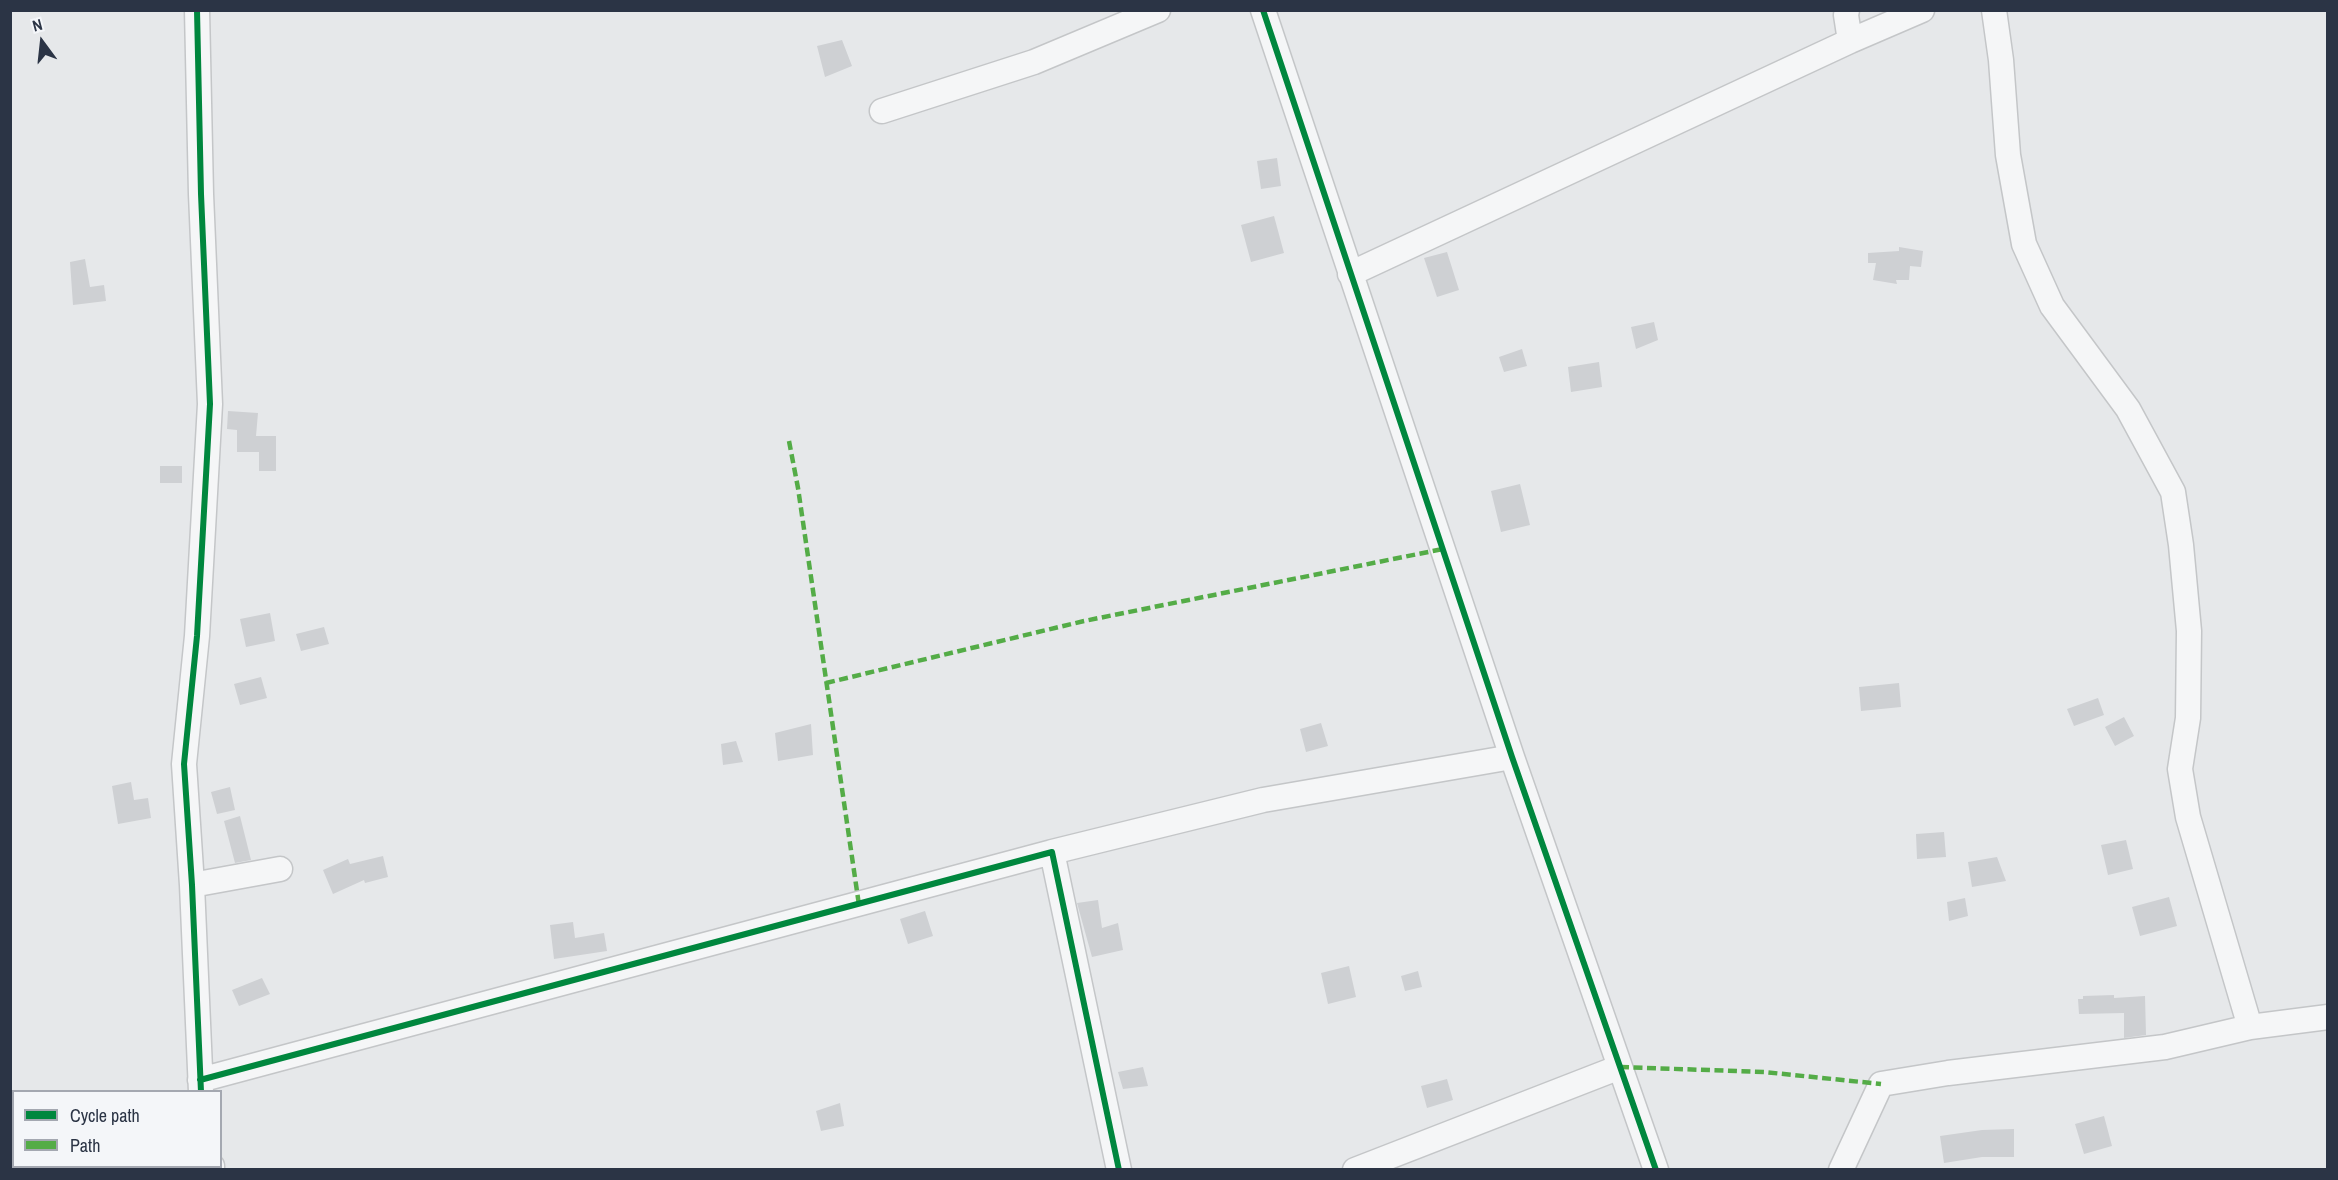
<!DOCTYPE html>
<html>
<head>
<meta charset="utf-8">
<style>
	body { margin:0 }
	#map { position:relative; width:2338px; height:1180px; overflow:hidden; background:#e6e8ea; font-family:"Archivo Narrow",sans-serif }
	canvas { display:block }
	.frame { position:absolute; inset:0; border:12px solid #2b3445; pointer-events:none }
	.legend { position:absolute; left:12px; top:1090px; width:210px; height:78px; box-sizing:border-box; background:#f4f6f9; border:2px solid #a4a8b1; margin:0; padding:8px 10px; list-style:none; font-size:18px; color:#2b3445 }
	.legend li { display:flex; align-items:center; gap:12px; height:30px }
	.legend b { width:30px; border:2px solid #a4a8b1 }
	.north { position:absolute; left:12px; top:12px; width:60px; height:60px; -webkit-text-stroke:4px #f4f6f9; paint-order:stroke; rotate:345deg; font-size:16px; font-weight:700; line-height:24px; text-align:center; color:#2b3445 }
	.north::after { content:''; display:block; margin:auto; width:21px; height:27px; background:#2b3445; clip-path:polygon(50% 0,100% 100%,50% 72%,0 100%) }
</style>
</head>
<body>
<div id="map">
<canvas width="2338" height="1180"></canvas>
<div class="frame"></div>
<ul class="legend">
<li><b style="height:8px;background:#00873e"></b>Cycle path</li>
<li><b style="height:8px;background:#54ac47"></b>Path</li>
</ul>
<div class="north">N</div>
</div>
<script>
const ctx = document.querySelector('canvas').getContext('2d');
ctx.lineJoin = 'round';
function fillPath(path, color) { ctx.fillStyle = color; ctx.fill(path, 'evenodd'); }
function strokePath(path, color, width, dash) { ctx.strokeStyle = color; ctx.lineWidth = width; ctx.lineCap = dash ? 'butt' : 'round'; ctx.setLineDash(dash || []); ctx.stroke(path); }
const building = new Path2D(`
	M842 40 852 66 825 77 817 46Z
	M1277 158 1281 186 1261 189 1257 161Z
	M1274 216 1284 253 1251 262 1241 225Z
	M1899 247 1923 251 1921 267 1910 266 1909 280H1896L1897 284 1873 280 1876 263H1868V253L1899 251Z
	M1447 252 1459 290 1437 297 1424 258Z
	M85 259 90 287 104 285 106 301 73 305 70 262Z
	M1654 322 1658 340 1636 349 1631 327Z
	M1522 349 1527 366 1504 372 1499 357Z
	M1599 362 1602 387 1571 392 1568 367Z
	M228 411 258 413 256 436H276V471H259V452H237V430L227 429Z
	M160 466H182V483H160Z
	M1520 484 1530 525 1501 532 1491 491Z
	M270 613 275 641 246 647 240 619Z
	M324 627 329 644 301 651 296 634Z
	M261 677 267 698 240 705 234 684Z
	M1899 683 1901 707 1861 711 1859 687Z
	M2098 698 2104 715 2074 726 2067 709Z
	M2124 717 2134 736 2115 746 2105 727Z
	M1321 723 1328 746 1306 752 1300 729Z
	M811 724 813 755 778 761 775 733Z
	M736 741 743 762 723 765 721 744Z
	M131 782 134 800 148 798 151 818 118 824 112 786Z
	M230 787 235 810 217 814 211 792Z
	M240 816 251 860 235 863 224 821Z
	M1944 832 1946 857 1917 859 1916 834Z
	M2126 840 2133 869 2108 875 2101 845Z
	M383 856 388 877 365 883 364 880 333 894 323 870 348 859 350 864Z
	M1997 857 2006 881 1972 887 1968 862Z
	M2169 897 2177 926 2140 936 2132 907Z
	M1965 898 1968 916 1949 921 1947 902Z
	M1098 900 1102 928 1118 923 1123 950 1092 957 1077 903Z
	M925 911 933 936 908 944 900 919Z
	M573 922 575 938 604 933 607 951 554 959 550 925Z
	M1349 966 1356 997 1328 1004 1321 973Z
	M1418 971 1422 987 1405 991 1401 976Z
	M262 978 270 994 239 1006 232 990Z
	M2114 995V998L2145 996 2146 1035 2124 1038V1013L2079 1014 2078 999H2083V996Z
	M1143 1067 1148 1086 1123 1089 1118 1072Z
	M1447 1079 1453 1100 1427 1108 1421 1086Z
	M840 1103 844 1126 821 1131 816 1111Z
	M2104 1116 2112 1146 2084 1154 2075 1124Z
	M2014 1129V1157H1982L1944 1163 1940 1136 1982 1130Z`);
const minor = new Path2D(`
	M197 10 201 194 210 404 197 636 184 764 192 885 201 1092
	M1263 10 1512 757 1656 1170
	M1847 10 1846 15 1850 41 1922 10
	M1994 10 2001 60 2008 155 2024 244 2052 306 2128 409 2173 492 2181 545 2189 631 2188 718 2180 769 2188 817 2250 1027
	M882 111 1034 62 1158 10
	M1350 274 1850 41
	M1052 852 1263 800 1512 757
	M192 885 280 869
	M200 1080 1052 852 1119 1170
	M212 1166V1170
	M1355 1170 1620 1067
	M1841 1170 1881 1084 1948 1073 2165 1047 2250 1027 2328 1017`);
const quiet = new Path2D(`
	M789 441 798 488 859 905
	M826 683 1084 621 1443 549
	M1620 1067 1764 1072 1881 1084`);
const cycleway = new Path2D(`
	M197 10 201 194 210 404 197 636 184 764 192 885 201 1092
	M1263 10 1512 757 1656 1170
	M200 1080 1052 852 1119 1170`);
fillPath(building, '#ced0d3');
strokePath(minor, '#c4c6c8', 27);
strokePath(minor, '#f5f6f7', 24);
strokePath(quiet, '#54ac47', 4.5, [9, 4.5]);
strokePath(cycleway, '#00873e', 6);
</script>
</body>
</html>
